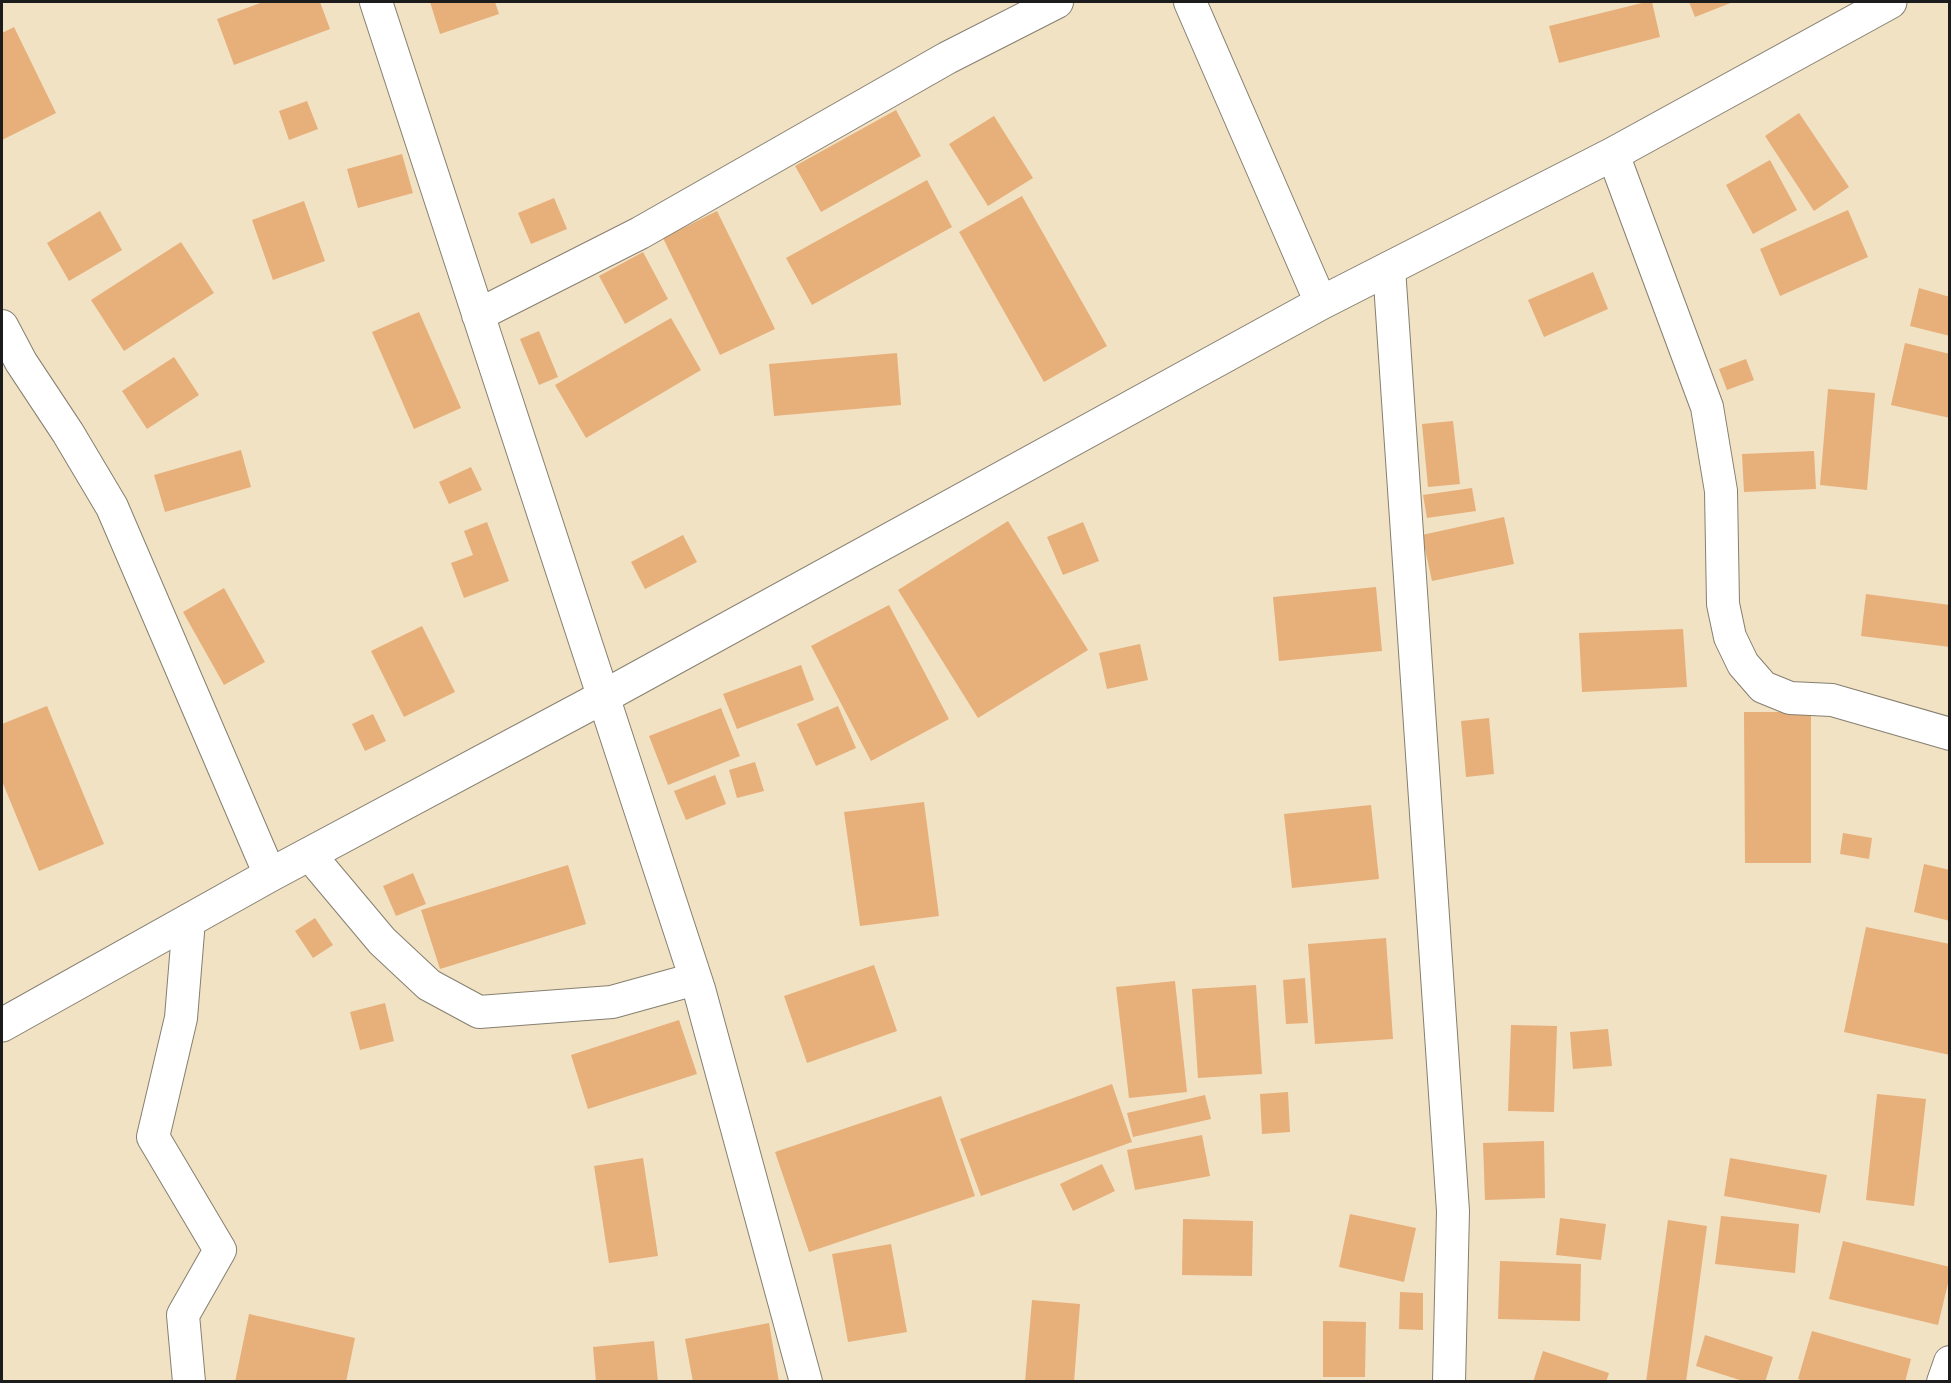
<!DOCTYPE html>
<html>
<head>
<meta charset="utf-8">
<style>
	body { margin:0 }
	#map { position:relative; width:1951px; height:1383px; overflow:hidden; background:#f1e2c4; font-family:"IM FELL Great Primer",serif }
	canvas { display:block }
	.frame { position:absolute; inset:0; border:3px solid #1c1c1c; pointer-events:none }
</style>
</head>
<body>
<div id="map">
<canvas width="1951" height="1383"></canvas>
<div class="frame"></div>
</div>
<script>
const ctx = document.querySelector('canvas').getContext('2d');
ctx.lineJoin = 'round';
function fillPath(path, color) { ctx.fillStyle = color; ctx.fill(path, 'evenodd'); }
function strokePath(path, color, width, dash) { ctx.strokeStyle = color; ctx.lineWidth = width; ctx.lineCap = dash ? 'butt' : 'round'; ctx.setLineDash(dash || []); ctx.stroke(path); }
const building = new Path2D(`
	M263 2H320L330 29 234 65 217 19Z
	M430 2H495L499 14 440 34Z
	M1646 2H1652L1660 37 1559 63 1549 26Z
	M1689 2H1733L1695 17Z
	M14 27 56 113 2 140V33Z
	M307 101 318 129 289 140 279 111Z
	M896 110 921 156 821 212 795 166Z
	M1799 113 1849 187 1814 211 1765 136Z
	M994 116 1033 178 988 206 949 144Z
	M402 154 413 193 358 208 347 169Z
	M1770 160 1797 210 1753 234 1726 185Z
	M927 180 952 227 812 305 786 258Z
	M1022 196 1107 346 1044 382 959 232Z
	M554 198 567 229 531 244 518 213Z
	M304 201 325 261 273 280 252 220Z
	M1848 210 1868 257 1780 296 1760 249Z
	M100 211 122 250 69 281 47 243Z
	M717 211 775 329 720 355 663 238Z
	M181 242 214 293 124 351 91 300Z
	M643 252 668 299 625 324 599 276Z
	M1593 272 1608 309 1544 337 1528 300Z
	M1919 288 1950 297V336L1910 326Z
	M419 312 461 408 414 429 372 332Z
	M671 318 701 370 586 438 555 385Z
	M539 331 558 377 539 385 520 339Z
	M1905 343 1950 354V418L1891 405Z
	M897 353 901 405 774 416 769 364Z
	M174 357 199 395 147 429 122 391Z
	M1746 359 1754 380 1727 390 1719 369Z
	M1828 389 1875 393 1867 490 1820 485Z
	M1453 421 1460 484 1428 487 1422 424Z
	M241 450 251 487 165 512 154 475Z
	M1814 451 1816 489 1744 492 1742 454Z
	M471 467 482 490 449 504 439 482Z
	M1472 488 1476 511 1427 518 1423 495Z
	M1504 517 1514 564 1432 581 1422 535Z
	M1008 521 1088 650 978 718 898 590Z
	M487 522 509 581 464 598 451 563 473 555 464 531Z
	M1083 522 1099 561 1063 575 1047 537Z
	M683 535 697 562 645 589 631 562Z
	M1376 587 1382 651 1279 661 1273 597Z
	M224 588 265 662 224 685 183 612Z
	M1866 594 1950 605V647L1861 636Z
	M889 605 949 719 871 761 811 646Z
	M422 626 455 692 404 717 371 651Z
	M1683 629 1687 687 1582 692 1579 633Z
	M1140 644 1148 680 1107 689 1099 653Z
	M801 665 814 700 737 729 723 694Z
	M47 706 104 844 39 871 2 781V724Z
	M838 706 856 748 816 766 797 724Z
	M721 708 740 756 668 785 649 736Z
	M1744 712H1811V863H1745Z
	M373 714 386 741 365 751 352 724Z
	M1489 718 1494 774 1466 777 1461 721Z
	M755 762 764 791 737 798 729 770Z
	M715 775 726 804 686 820 674 791Z
	M924 802 939 916 860 926 844 812Z
	M1371 805 1379 879 1292 888 1284 814Z
	M1843 833 1872 838 1869 859 1840 854Z
	M1924 864 1950 870V921L1914 912Z
	M568 865 586 924 440 969 421 910Z
	M413 873 426 904 396 916 383 886Z
	M315 918 333 945 313 958 295 931Z
	M1866 927 1950 944V1055L1844 1032Z
	M1386 938 1393 1039 1315 1044 1308 944Z
	M874 965 897 1031 807 1063 784 996Z
	M1305 978 1308 1023 1286 1024 1283 980Z
	M1175 981 1187 1092 1129 1098 1116 987Z
	M1256 985 1262 1074 1198 1078 1192 989Z
	M385 1003 394 1041 360 1050 350 1012Z
	M679 1020 697 1074 588 1109 571 1055Z
	M1511 1025 1557 1026 1554 1112 1508 1111Z
	M1608 1029 1612 1066 1573 1069 1570 1032Z
	M1112 1084 1132 1142 981 1196 960 1139Z
	M1288 1092 1290 1132 1262 1134 1260 1094Z
	M1877 1094 1926 1099 1914 1206 1866 1200Z
	M1205 1095 1211 1119 1133 1137 1127 1113Z
	M941 1096 975 1196 809 1252 775 1152Z
	M1202 1135 1210 1176 1135 1190 1127 1150Z
	M1544 1141 1545 1198 1485 1200 1483 1143Z
	M643 1158 658 1256 609 1263 594 1166Z
	M1730 1158 1827 1175 1820 1213 1724 1196Z
	M1102 1164 1115 1191 1073 1211 1060 1184Z
	M1350 1214 1416 1228 1404 1282 1339 1267Z
	M1721 1216 1799 1224 1795 1273 1715 1264Z
	M1560 1218 1606 1224 1601 1260 1556 1255Z
	M1183 1219 1253 1221 1252 1276 1182 1275Z
	M1668 1220 1707 1226 1686 1382H1646Z
	M1843 1241 1950 1267V1275L1938 1325 1829 1299Z
	M891 1244 907 1332 848 1342 832 1254Z
	M1500 1261 1581 1264 1580 1321 1498 1319Z
	M1400 1292 1423 1293V1330L1399 1329Z
	M1032 1300 1080 1304 1074 1382H1025Z
	M249 1314 355 1338 346 1382H235Z
	M1323 1321 1366 1322 1365 1377H1323Z
	M769 1323 779 1382H693L685 1339Z
	M1812 1331 1911 1359 1905 1382H1807L1798 1379Z
	M1705 1335 1773 1357 1765 1382H1746L1696 1366Z
	M654 1341 658 1382H596L593 1347Z
	M1543 1351 1609 1373 1606 1382H1533Z`);
const minor = new Path2D(`
	M376 2 699 989 806 1382
	M1190 2 1321 303
	M1613 154 1707 407 1721 491 1723 604 1730 637 1743 664 1763 687 1790 698 1832 700 1950 734
	M1389 268 1453 1211 1449 1382
	M478 315 640 233 947 58 1057 2
	M2 326 21 362 68 433 112 507 270 875
	M309 854 382 941 429 985 479 1012 612 1002 695 979
	M189 920 181 1018 153 1137 220 1250 183 1315 189 1382
	M1943 1382 1950 1362`);
const primary = new Path2D(`
	M2 1025 270 875 603 697 1321 303 1613 154 1890 2`);
fillPath(building, '#e7af7a');
strokePath(minor, '#867f70', 34);
strokePath(primary, '#867f70', 35);
strokePath(minor, '#fff', 32);
strokePath(primary, '#fff', 33);
</script>
</body>
</html>
